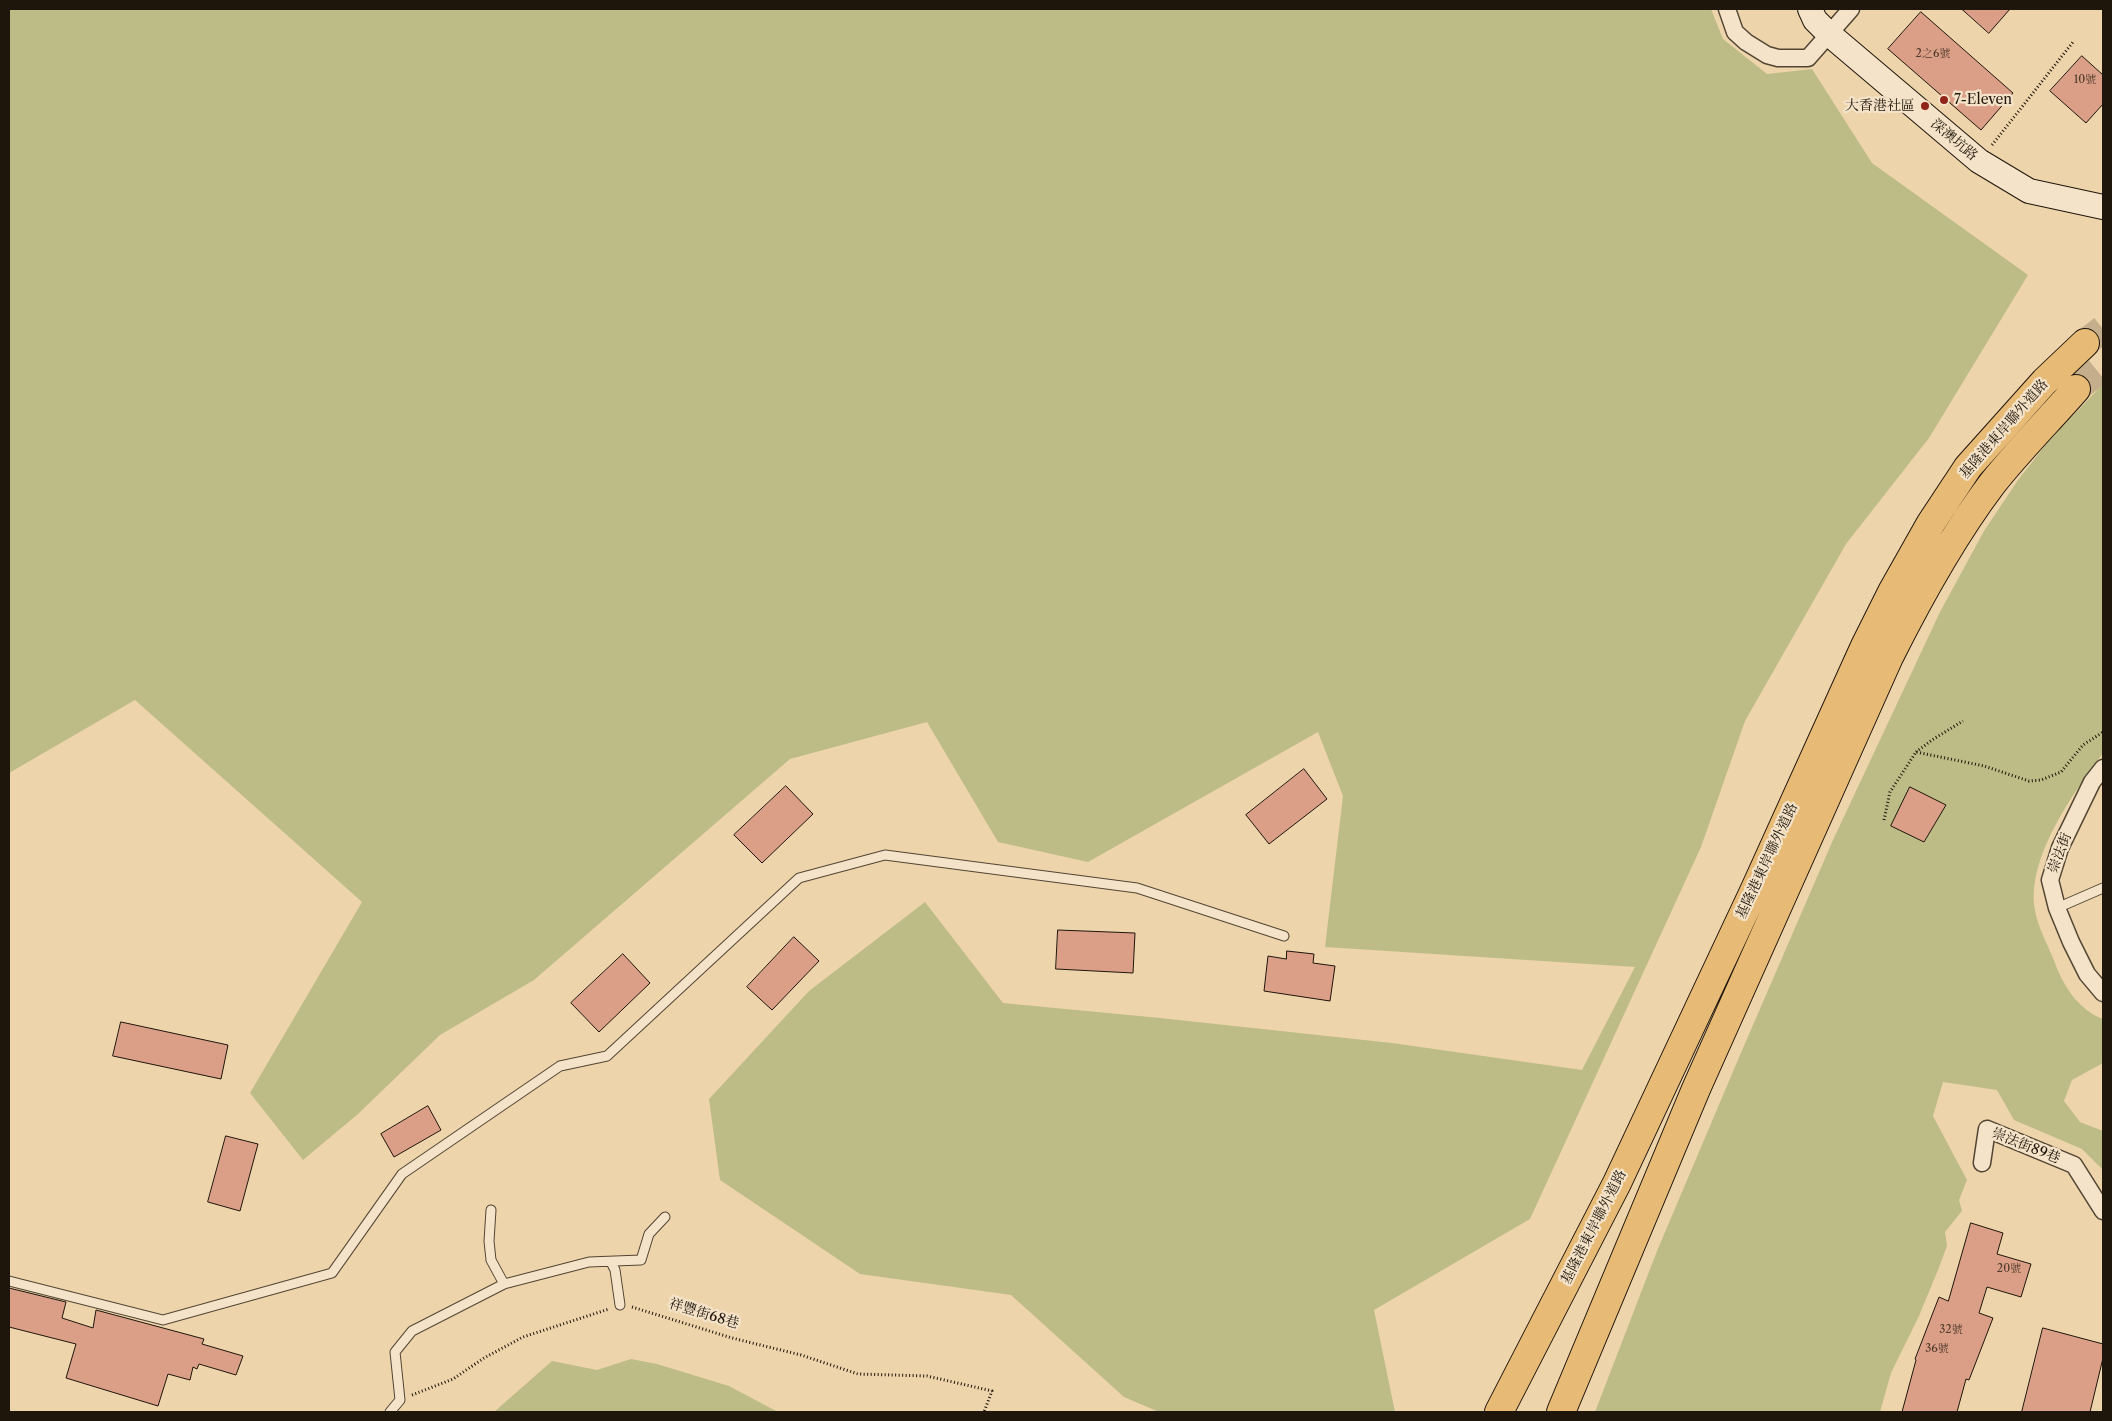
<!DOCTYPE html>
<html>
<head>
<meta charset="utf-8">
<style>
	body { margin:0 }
	#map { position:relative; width:2112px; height:1421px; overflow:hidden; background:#eed4ab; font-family:"Libre Caslon Text",serif }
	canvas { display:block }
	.frame { position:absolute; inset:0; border:10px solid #1e150b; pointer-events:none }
</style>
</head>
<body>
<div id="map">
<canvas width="2112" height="1421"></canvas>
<div class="frame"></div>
</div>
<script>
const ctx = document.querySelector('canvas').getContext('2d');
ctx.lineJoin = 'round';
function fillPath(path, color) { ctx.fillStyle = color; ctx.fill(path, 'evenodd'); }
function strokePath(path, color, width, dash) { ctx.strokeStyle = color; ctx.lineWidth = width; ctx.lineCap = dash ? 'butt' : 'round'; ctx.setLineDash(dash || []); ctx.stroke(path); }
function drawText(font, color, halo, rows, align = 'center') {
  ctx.font = font + ' "Libre Caslon Text","Noto Serif TC",serif'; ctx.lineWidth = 4.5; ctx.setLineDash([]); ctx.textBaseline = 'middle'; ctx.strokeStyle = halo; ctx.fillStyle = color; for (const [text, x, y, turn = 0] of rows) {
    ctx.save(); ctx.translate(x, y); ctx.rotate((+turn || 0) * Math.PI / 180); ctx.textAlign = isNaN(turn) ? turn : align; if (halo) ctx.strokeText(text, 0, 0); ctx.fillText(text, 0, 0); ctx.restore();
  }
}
const green = new Path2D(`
	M9 9H1711L1723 39 1767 74 1812 69 1872 163 2028 275 1929 438 1846 544 1745 721 1701 847 1530 1219 1374 1310 1395 1412H1159L1124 1397 1011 1295 860 1274 720 1180 709 1099 809 991 925 902 1003 1003 1160 1018 1392 1043 1582 1070 1635 967 1325 947 1343 796 1318 732 1088 862 998 842 927 722 790 759 534 980 440 1035 358 1114 303 1160 250 1093 362 902 135 700 9 773Z
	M2103 384V753C2074 792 2026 858 2035 910 2037 926 2049 947 2055 963 2063 986 2080 1011 2103 1019V1063L2072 1080 2064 1101 2080 1122 2103 1131V1170L2082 1149 2014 1120 1997 1090 1943 1082 1933 1116 1967 1180 1959 1200 1962 1211 1945 1232 1947 1246 1938 1270 1919 1316 1891 1373 1880 1412H1595L1657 1251 1740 1055 1833 840 1940 612 1984 531 2018 480 2047 443Z
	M631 1359 657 1364 729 1386 778 1412H494L552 1361 597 1370Z`);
const building = new Path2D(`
	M1962 9H2010L1989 33Z
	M1921 12 2013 93 1981 130 1888 49Z
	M2082 56 2103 75V104L2086 123 2050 91Z
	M1304 769 1327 799 1269 844 1246 815Z
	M786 786 813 814 762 863 734 835Z
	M1910 787 1946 805 1924 842 1891 826Z
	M1058 930 1135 933 1133 973 1056 969Z
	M794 937 819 961 772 1010 747 987Z
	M1287 951 1314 954 1313 963 1335 966 1330 1001 1264 991 1268 956 1286 959Z
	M623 954 650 983 599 1032 571 1003Z
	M121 1022 228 1045 221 1079 113 1056Z
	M428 1106 441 1130 394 1157 381 1134Z
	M226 1136 258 1144 240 1211 208 1202Z
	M1971 1223 2003 1233 1997 1254 2031 1264 2021 1297 1987 1287 1979 1313 1993 1318 1969 1380 1966 1379 1957 1412H1902L1916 1360 1915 1359 1939 1297 1948 1301Z
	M9 1288 66 1302 62 1318 93 1328 96 1310 204 1339 202 1344 243 1356 236 1375 199 1364 197 1369 193 1367 190 1380 168 1374 158 1406 66 1378 76 1344 9 1327Z
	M2043 1328 2103 1344V1358L2090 1412H2022Z`);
const highwayTunnel = new Path2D(`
	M2085 343 2103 329
	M2076 389 2103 367`);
const path = new Path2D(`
	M1992 145 2073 42
	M1916 752 1932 740 1963 721
	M1884 820 1890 792 1916 752 1984 766 2029 781 2041 780 2061 772 2083 745 2103 732
	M632 1307 732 1338 801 1355 858 1374 927 1376 992 1391 984 1412
	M412 1395 453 1379 484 1358 523 1337 609 1309`);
const lane = new Path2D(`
	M2057 908 2103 888
	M491 1210 489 1241 491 1260 504 1284
	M611 1262 615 1270 620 1305
	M9 1281 163 1320 332 1273 402 1174 560 1066 607 1056 799 878 885 855 1137 888 1284 936
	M390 1412 400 1400 395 1352 412 1331 504 1284 589 1262 641 1260 649 1234 665 1217`);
const street = new Path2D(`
	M1727 9 1735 32 1746 42 1767 55 1778 58H1808L1851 9
	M2103 768 2092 782 2060 848 2050 880 2057 908 2071 942 2087 974 2103 993
	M1982 1163 1987 1129 2074 1165 2103 1211`);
const secondary = new Path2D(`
	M1810 9 1815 20 1829 34 1979 161 2029 191 2103 207`);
const highway = new Path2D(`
	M1499 1412 1617 1183 1755 889 1865 646 1892 592 1931 523 1968 467 2045 381 2085 343
	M1561 1412 1696 1089 1889 657C1919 597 1952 537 1992 484 2018 451 2048 421 2076 389`);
const markers = [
	[1944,100,5,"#8f2418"],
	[1925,106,5,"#8f2418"]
];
const numberNames = [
	["2之6號",1933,54],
	["10號",2085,80],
	["20號",2009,1269],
	["32號",1951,1330],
	["36號",1937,1349]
];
const poiNames = [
	["7-Eleven",1954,100],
	["大香港社區",1915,106,"right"]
];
const streetNames = [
	["深澳坑路",1954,140,40],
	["基隆港東岸聯外道路",2004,429,-49],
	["崇法街",2060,853,-69],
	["基隆港東岸聯外道路",1767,861,-65],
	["崇法街89巷",2026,1146,22],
	["基隆港東岸聯外道路",1594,1227,-63],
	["祥豐街68巷",704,1314,17]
];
fillPath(green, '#bdbc86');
fillPath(building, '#db9f87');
strokePath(building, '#1e150b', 1);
strokePath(highwayTunnel, '#c4ae8b', 28, [28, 14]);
strokePath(lane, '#524533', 11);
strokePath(street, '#524533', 19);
strokePath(secondary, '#1e150b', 26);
strokePath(highway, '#1e150b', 30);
strokePath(path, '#1e150b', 3, [1, 2.5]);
strokePath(lane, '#f4e3c8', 9);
strokePath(street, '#f4e3c8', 16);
strokePath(secondary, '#f4e3c8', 24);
strokePath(highway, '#e7ba76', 28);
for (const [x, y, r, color] of markers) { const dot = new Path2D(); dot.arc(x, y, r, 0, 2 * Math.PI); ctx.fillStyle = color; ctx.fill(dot); strokePath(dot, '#f4e3c8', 2); }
drawText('11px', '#4d382a', null, numberNames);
drawText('14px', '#1e150b', '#f4e3c8', poiNames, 'left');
drawText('14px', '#1e150b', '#f4e3c8', streetNames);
</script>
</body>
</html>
